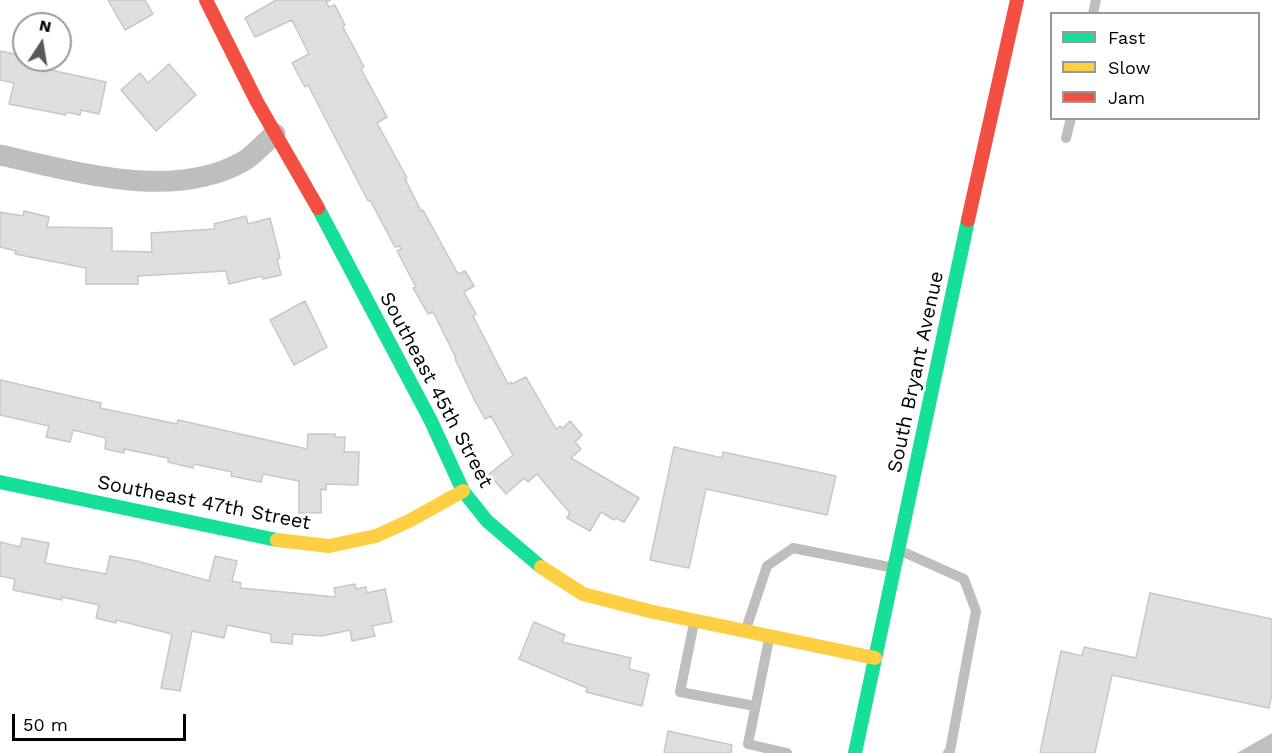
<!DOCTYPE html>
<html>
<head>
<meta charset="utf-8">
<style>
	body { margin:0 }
	#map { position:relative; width:1272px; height:753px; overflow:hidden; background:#fff; font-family:"Work Sans",sans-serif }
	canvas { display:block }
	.legend { position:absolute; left:1050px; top:12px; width:210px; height:108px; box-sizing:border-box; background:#fff; border:2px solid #999; margin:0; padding:8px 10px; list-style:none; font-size:18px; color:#000 }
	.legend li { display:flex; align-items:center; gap:12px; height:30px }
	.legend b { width:30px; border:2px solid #999 }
	.north { position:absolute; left:12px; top:12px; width:60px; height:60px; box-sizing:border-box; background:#fff; border:2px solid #999; border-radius:50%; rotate:12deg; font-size:16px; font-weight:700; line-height:24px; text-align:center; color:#000 }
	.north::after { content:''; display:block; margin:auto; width:21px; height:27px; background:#595959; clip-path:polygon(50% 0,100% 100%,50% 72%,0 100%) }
	.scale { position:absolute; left:12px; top:714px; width:174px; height:27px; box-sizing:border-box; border:3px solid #000; border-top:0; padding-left:8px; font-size:18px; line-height:21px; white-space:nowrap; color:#000; -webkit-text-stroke:4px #fff; paint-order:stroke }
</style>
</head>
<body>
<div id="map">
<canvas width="1272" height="753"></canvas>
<ul class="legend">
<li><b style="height:8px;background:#16e098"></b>Fast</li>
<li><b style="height:8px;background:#ffcf43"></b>Slow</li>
<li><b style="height:8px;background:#f24e42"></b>Jam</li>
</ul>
<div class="north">N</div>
<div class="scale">50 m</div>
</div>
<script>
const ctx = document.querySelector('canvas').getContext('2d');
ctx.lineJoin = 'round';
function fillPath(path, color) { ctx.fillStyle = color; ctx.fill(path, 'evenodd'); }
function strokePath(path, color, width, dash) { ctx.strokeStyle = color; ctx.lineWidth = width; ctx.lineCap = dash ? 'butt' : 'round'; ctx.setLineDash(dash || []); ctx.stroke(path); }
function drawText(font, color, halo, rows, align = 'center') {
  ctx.font = font + ' "Work Sans",sans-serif'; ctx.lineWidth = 6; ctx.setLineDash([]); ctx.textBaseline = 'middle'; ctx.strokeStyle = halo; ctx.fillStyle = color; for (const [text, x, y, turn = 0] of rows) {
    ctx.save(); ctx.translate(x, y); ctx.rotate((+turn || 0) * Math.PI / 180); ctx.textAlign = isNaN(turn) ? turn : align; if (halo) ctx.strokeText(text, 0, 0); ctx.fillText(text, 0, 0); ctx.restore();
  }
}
const water = new Path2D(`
	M1272 733V753H1237Z`);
const building = new Path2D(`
	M108 0H145L153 14 125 30Z
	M276 0H330L326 2 329 7 335 5 345 25 343 27 364 67 361 69 387 117 377 123 407 178 405 179 421 211 423 210 458 274 465 271 474 286 464 292 476 314 473 316 508 384 511 382 512 384 526 377 556 429 560 426 563 428 570 421 582 435 575 442 581 449 571 458 639 498 624 522 616 518 614 520 601 512 590 531 567 518 570 513 537 474 528 482 524 478 506 494 489 474 513 455 491 416 485 419 476 403 455 359 456 358 433 312 428 314 413 288 416 287 397 251 401 249 400 246 395 247 370 200 368 201 308 85 305 87 292 63 309 54 292 20 255 37 245 18Z
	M0 51 24 56V60H48L46 69 106 82 99 114 81 110 80 115 66 112V115L9 104 14 83 0 80Z
	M169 64 196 95 156 131 121 90 140 73 148 83Z
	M24 211 49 217 47 227 112 228V251L152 252 151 233 215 229 214 224 246 216 248 224 270 218 280 258 277 259 281 275 263 279 262 276 229 284 226 271 138 276V284H86V268L15 254 16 251 0 247V212L23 216Z
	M305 301 327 347 294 365 270 320Z
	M0 380 101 403 100 408 177 424 178 420 307 449 308 434H335V437H345L344 452H359L358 485 326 484V490L321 489V513H299V481L263 474 261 482 231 476 232 472 194 464 193 468 168 462V458L124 449V453L105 449 106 438 73 430 70 442 46 437 49 426 0 415Z
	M674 447 722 458 723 452 836 476 827 515 706 489 689 568 650 560Z
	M22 538 49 543 45 563 106 574 110 556 137 561 209 581 215 556 237 561 232 581 241 583 240 588 336 597 334 588 355 584 356 589 366 587 367 593 385 589 392 622 372 626 375 636 352 641 350 630 322 636 293 634 292 644 271 642V634L227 625 224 638 192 631 180 691 161 688 172 634 116 620V623L96 618 99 605 62 597V600L13 590 15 579 0 576V542L20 547Z
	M1150 593 1272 619V694L1269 708 1112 675 1095 753H1040L1061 651 1082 656 1084 647 1136 658Z
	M534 622 565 635 562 642 631 658 629 669 649 674 642 706 586 692 587 688 519 659Z
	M668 731 732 745 731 753H664Z`);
const lane = new Path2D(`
	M1093 14 1096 0
	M1066 138 1071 118
	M901 551 964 579 976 611 950 751 948 753
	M694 623 680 692 755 706
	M746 629 767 566 793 548 894 568
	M769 639 748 744 787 753`);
const street = new Path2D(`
	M0 155C73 171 173 202 244 161 255 154 265 142 275 134`);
const fast = new Path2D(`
	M318 208 431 421 463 491 487 521 541 567
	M0 482 277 540
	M855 753 968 220`);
const slow = new Path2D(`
	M277 540 329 546 376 536 409 521 463 491
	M541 567 583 594 649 611 875 658`);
const jam = new Path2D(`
	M206 0 257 102 318 208
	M968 220 1017 0`);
const streetNames = [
	["South Bryant Avenue",916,372,-78],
	["Southeast 45th Street",436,390,62],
	["Southeast 47th Street",204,503,11]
];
fillPath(water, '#bfbfbf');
fillPath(building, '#dfdfdf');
strokePath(building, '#c7c7c7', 1.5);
strokePath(lane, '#bebebe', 10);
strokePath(street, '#bebebe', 21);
strokePath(fast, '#16e098', 14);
strokePath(slow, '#ffcf43', 14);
strokePath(jam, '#f24e42', 14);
drawText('20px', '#000', '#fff', streetNames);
</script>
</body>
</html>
